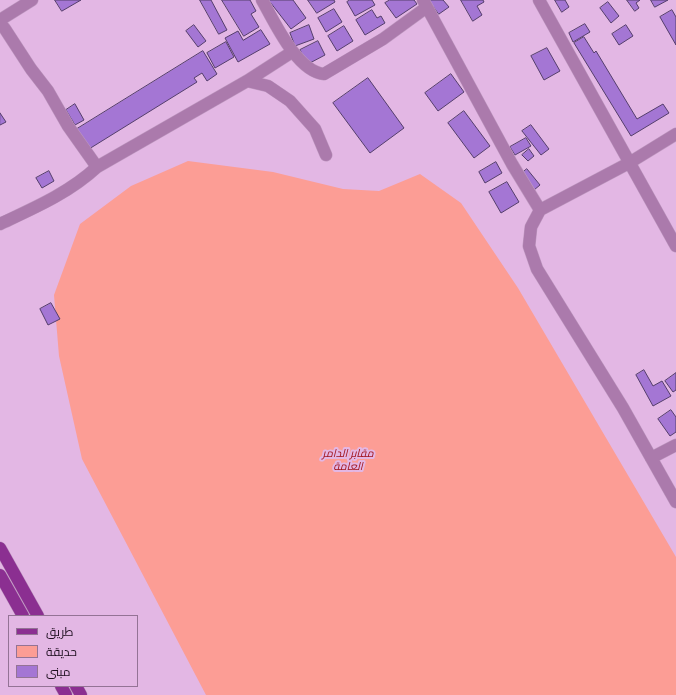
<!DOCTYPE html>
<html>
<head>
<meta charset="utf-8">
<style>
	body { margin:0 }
	#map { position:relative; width:676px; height:695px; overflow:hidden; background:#e3b7e4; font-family:"Source Serif 4",Cairo,serif }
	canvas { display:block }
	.legend { position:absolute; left:8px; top:615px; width:130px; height:72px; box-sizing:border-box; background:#e3b7e4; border:1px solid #947395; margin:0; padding:5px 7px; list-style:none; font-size:12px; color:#1d0e1e }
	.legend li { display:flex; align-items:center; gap:8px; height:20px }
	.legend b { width:20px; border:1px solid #947395 }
</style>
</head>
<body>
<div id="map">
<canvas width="676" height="695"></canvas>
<ul class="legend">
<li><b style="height:5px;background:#8b2f91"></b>طريق</li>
<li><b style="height:11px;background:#fc9d95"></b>حديقة</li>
<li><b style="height:11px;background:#a476d4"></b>مبنى</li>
</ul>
</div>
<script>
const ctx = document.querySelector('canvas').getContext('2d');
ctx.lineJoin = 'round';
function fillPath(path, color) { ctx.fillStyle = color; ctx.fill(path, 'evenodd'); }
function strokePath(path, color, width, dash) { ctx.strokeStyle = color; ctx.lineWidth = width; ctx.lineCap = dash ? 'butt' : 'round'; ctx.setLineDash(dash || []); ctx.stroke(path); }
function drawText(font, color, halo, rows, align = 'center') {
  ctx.font = font + ' "Source Serif 4",Cairo,serif'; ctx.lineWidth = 4; ctx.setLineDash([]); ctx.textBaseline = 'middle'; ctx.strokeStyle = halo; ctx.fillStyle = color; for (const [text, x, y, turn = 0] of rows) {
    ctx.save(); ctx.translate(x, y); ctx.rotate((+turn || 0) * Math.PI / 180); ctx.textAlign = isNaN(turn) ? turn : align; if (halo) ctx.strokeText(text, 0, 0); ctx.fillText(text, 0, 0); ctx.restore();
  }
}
const green = new Path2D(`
	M188 161 273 172 343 189 379 191 420 174 461 203 518 288 676 557V695H206L82 459 59 356 54 295 80 224 131 186Z`);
const building = new Path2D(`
	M55 0H81L62 11Z
	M200 0H211L227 30 219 34Z
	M222 0H250L256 11 251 14 259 27 244 36Z
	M266 0H293L306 18 291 29 270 2 268 3Z
	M308 0H334L335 2 317 13Z
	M350 0H372L375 5 355 16 347 2Z
	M390 0H414L417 4 396 18 385 3Z
	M429 0H443L449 7 439 14Z
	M461 0H483L484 2 477 6 482 15 473 21Z
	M555 0H565L569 7 562 12Z
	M627 0H640L636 3 639 8 635 11Z
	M651 0H668L655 7Z
	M608 2 619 16 611 23 600 8Z
	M334 9 342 22 326 32 318 18Z
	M372 10 377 18 381 16 385 23 365 35 356 20Z
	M672 10 676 17V45L660 17Z
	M585 24 590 32 573 42 569 33Z
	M194 25 206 41 198 47 186 31Z
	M309 25 314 39 295 46 290 33Z
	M626 25 633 36 619 45 612 34Z
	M344 26 353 41 337 51 328 36Z
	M261 30 270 44 238 62 225 38 238 31 243 40Z
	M584 37 594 53 596 51 637 119 663 104 669 113 631 136 574 43Z
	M318 41 325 55 308 64 300 50Z
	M226 42 234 57 215 68 207 53Z
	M547 48 560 71 544 80 531 56Z
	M203 51 217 74 207 81 202 73 194 78 197 82 89 149 77 129Z
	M451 74 464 92 438 111 425 93Z
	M368 78 404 128 370 153 333 103Z
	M75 104 84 120 75 125 66 110Z
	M464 111 490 146 474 158 448 123Z
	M0 113 6 122 0 125Z
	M531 125 549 149 541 155 522 131Z
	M526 138 531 146 515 155 510 147Z
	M529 149 534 156 528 161 522 155Z
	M496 162 502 173 485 183 479 172Z
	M527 169 540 185 534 190 521 174Z
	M49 171 54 181 42 188 36 178Z
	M507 182 519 202 501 213 489 192Z
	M51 303 60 319 48 325 40 309Z
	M644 370 653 386 662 381 671 396 653 406 636 375Z
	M676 373V390L673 392 665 381Z
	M671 410 676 417V432L670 436 658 419Z`);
const street = new Path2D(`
	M262 0C274 21 297 72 324 74L383 39 427 7
	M423 0 512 164 540 210
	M539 0 676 246
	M0 20 32 0
	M0 23 5 29 31 69 48 91 68 126 97 167
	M247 81 268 86 290 101 315 129 326 155
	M676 134 629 163 540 210 531 227 529 246 537 269 623 408 676 502
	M0 224C34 208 69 193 97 167L247 81 292 52
	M651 458 676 445`);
const primary = new Path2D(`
	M0 548 38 616
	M0 575 23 616
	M61 686 66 695
	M76 686 81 695`);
const parkNames = [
	["مقابر الدامر",348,454],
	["العامة",348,467]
];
fillPath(green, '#fc9d95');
fillPath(building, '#a476d4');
strokePath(building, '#543e6b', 1);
strokePath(street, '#bf99c0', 13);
strokePath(primary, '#bf99c0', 13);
strokePath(street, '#ab7aac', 12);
strokePath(primary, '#8b2f91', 12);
drawText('italic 11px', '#a1141d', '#e3b7e4', parkNames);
</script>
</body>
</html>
